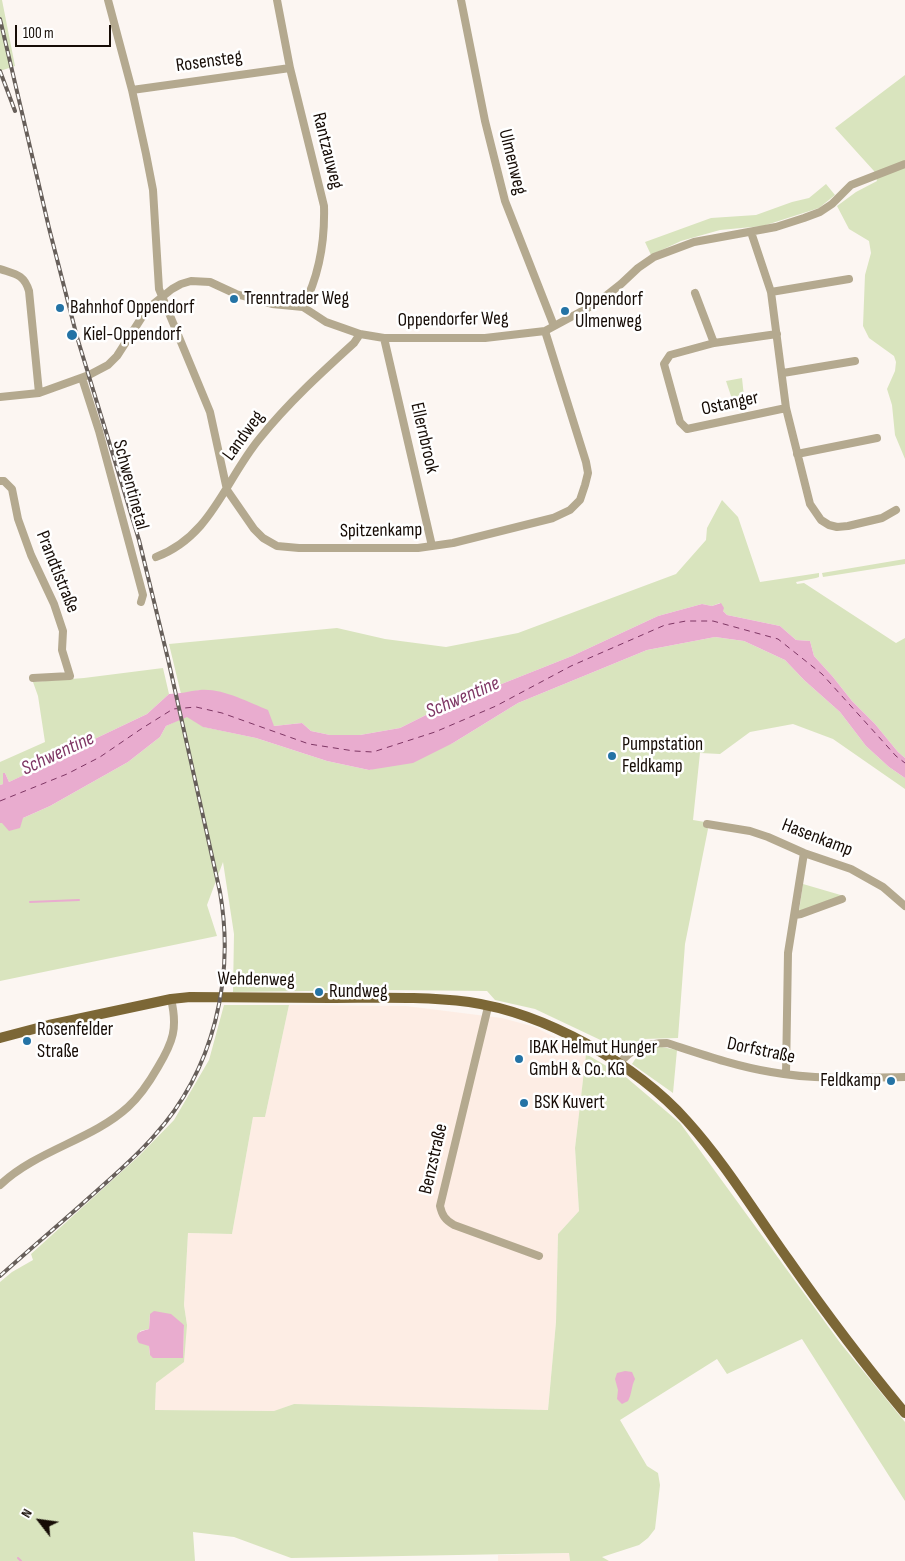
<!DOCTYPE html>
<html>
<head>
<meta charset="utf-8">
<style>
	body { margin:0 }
	#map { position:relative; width:905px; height:1561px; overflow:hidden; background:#fcf6f2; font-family:"Sofia Sans Condensed",sans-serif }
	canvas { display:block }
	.north { position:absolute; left:15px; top:1496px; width:50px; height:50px; -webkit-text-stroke:4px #fff; paint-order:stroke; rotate:300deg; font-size:14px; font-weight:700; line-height:20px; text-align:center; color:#160c06 }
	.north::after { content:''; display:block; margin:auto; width:18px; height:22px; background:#160c06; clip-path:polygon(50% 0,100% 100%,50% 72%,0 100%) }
	.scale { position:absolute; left:15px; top:25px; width:96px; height:22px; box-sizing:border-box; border:2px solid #160c06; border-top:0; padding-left:6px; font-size:15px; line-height:18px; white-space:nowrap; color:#160c06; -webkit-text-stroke:4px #fff; paint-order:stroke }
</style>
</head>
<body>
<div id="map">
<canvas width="905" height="1561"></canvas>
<div class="north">N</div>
<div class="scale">100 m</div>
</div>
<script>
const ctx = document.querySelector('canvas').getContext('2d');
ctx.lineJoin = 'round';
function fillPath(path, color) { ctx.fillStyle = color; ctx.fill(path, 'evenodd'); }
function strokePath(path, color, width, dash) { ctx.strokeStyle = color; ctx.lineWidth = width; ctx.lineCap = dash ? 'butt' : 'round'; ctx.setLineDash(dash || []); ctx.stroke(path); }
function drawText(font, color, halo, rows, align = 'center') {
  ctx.font = font + ' "Sofia Sans Condensed",sans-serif'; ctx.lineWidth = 5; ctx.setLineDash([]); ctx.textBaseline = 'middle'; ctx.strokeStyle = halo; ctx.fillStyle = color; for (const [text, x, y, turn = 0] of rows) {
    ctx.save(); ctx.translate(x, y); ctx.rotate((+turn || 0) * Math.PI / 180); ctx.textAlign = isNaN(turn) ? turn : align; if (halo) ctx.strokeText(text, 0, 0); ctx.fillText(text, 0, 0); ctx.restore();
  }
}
const built = new Path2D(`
	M289 1005 406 1006 502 1018 535 1027 586 1054 575 1148 579 1211 558 1234 556 1322 548 1410 294 1404 275 1411 155 1410 156 1383 187 1325 184 1305 188 1233 232 1234 253 1117H265Z
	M569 1553 570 1561H498V1555Z`);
const green = new Path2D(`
	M0 0H2L15 66 0 71Z
	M905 75V459L895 435 892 405 887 389 895 371 896 362 894 356 869 338 863 326 865 275 871 253 869 241 849 229 837 206 856 192 877 181 874 171 835 128Z
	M826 184 835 195 819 208 763 226 720 230 681 241 651 255 645 242 711 218 756 215 792 202 809 198Z
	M742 378 745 406 735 408 726 381Z
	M722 500 738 517 760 582 819 573V577L816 578 796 582 797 584 804 583 896 643 905 638V758L898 752 875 724 852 701 833 677 814 656 810 641 796 640 780 626 727 615 723 611 720 603 712 606 702 604 658 616 572 656 489 689 452 702 400 728 360 735H330L311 731 302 723 274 726 201 690 181 694 169 644 337 628 385 639 446 647 518 633 676 574 706 540 707 528Z
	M905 559V564L823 577 822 573Z
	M715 637 744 641 785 660 804 680 840 712 866 746 889 767 905 778V789L833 739 793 724 750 732 720 754 700 753 693 820 705 822 708 829 685 944 678 1038 643 1039 627 1045H611L535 1009 495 1000 487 991 381 990 233 992 234 934 223 862 207 905 217 936 0 981V823L23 818 50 806 128 762 160 737 166 726 187 716 204 727 256 738 327 761 369 770 453 743 518 703 647 650Z
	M163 668 169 694 147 714 61 755 57 756 51 752 55 761 9 782 5 773 3 784 0 785V762L45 742 38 696 33 682 84 678Z
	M803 884 844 896 799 911Z
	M224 1005H289L265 1117H253L232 1234 188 1233 184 1305 187 1325 184 1362 156 1383 155 1410 274 1411 294 1404 548 1410 556 1322 558 1234 579 1211 575 1148 586 1054 627 1078 680 1123 841 1344 905 1422V1501L802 1339 727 1374 717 1359 620 1420 647 1466 658 1473 660 1485 655 1529 648 1538 639 1545 602 1557 609 1561H570L569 1553 291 1558 234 1537 193 1532 195 1561H0V1282L12 1272 33 1260 31 1254 139 1156 174 1120 209 1060ZM150 1314 184 1325 183 1358 150 1355 149 1346 140 1331 149 1329Z
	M657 1046 677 1050 673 1093 632 1064C639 1053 644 1048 657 1046Z`);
const water = new Path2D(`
	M721 603 724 608 723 611 727 615 780 626 796 640 810 641 814 656 833 677 852 701 875 724 898 752 905 758V778L889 767 866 746 840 712 804 680 785 660 744 641 715 637 647 650 518 703 453 743 413 763 369 770 327 761 256 738 203 727 187 717 166 726 160 737 128 762 50 806 23 818 20 828 9 831 2 823H0V785L3 784V773H5L9 782 54 761 51 752 55 751 57 756 61 755 147 714 169 694C180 694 189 691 200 690 222 688 248 702 268 710L274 726 302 723 311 731 330 735H360L400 728 452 702 489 689 572 656 658 616 702 604 712 606Z
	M154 1311 171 1314 184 1325 183 1358H153L150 1355 149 1346 139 1343C133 1333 141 1331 149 1329L150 1314Z
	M625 1371 632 1372 635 1379C631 1387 632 1394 628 1401L622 1404 617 1399 618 1390 615 1379 617 1373Z`);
const stream = new Path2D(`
	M30 902 79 900
	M18 1558 21 1561`);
const ferry = new Path2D(`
	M0 801 67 774 100 757 141 729 173 709 196 707 222 713 309 744 354 751 373 752 435 732 496 706 571 666 665 625 686 621H713L778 639 822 674 896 756 905 763`);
const minor = new Path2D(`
	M108 0 132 90 146 154 153 190 159 289 210 412 227 490 254 529 263 538 277 546 299 548H418L453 543 553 518 570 510 580 500 585 485 588 473 586 462 545 331
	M277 0 290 68 324 206C325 242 319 276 303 307
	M461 0 485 121 505 201 554 326
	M132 90 290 68
	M751 232 771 292 786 408 810 504 821 520 829 525 837 527 848 526 882 518 896 510
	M0 269C15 274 24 274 29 291L39 393
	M771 292 849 279
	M695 293 714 343
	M777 334 714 343 670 355 664 364 680 422 687 429 786 408
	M384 338 432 546
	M783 373 855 361
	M82 378 99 431 143 595 141 602
	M0 397 39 393 89 375 108 365 117 356 142 317 152 305 172 289 181 284 191 281 210 282 236 294 272 304 303 307 326 322 360 334 384 338H485L545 331 597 303 621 284 638 268 654 257 694 242 776 227 804 218 820 212 832 204 851 185 905 164
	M797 454 877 438
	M0 481H4L12 489 18 519 31 555 54 604 63 631 62 650 70 676 33 678
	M156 557C212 536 225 480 260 438 288 403 321 373 354 343L360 334
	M707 824 750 831 768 837 804 853 851 869 883 887 905 906
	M795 915 801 914 842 899
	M488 1007 440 1206C442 1215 445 1220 454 1225L539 1256
	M619 1064C631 1048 647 1043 667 1043 701 1054 735 1066 771 1072 815 1080 860 1078 905 1077
	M786 1074 788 953 804 853
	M0 1185C37 1150 92 1140 128 1107 140 1096 150 1081 158 1067 173 1042 178 1028 171 999`);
const major = new Path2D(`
	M0 1038 49 1025 171 999 190 997C237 997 283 998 330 998 376 998 423 996 469 1002 545 1013 636 1064 687 1121 725 1163 755 1213 788 1259 825 1312 864 1364 905 1413`);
const rail = new Path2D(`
	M0 19 49 228 77 337 139 540 168 659 220 892C235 978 214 1070 154 1136 135 1158 113 1176 91 1196 61 1223 30 1249 0 1276
	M0 71 15 111`);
const markers = [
	[234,299,5,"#2473a5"],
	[60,308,5,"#2473a5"],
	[565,311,5,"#2473a5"],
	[72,335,6,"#2473a5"],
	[612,756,5,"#2473a5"],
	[319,992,5,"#2473a5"],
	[27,1041,5,"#2473a5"],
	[519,1059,5,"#2473a5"],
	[891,1081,5,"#2473a5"],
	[524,1103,5,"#2473a5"]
];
const streetNames = [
	["Rosensteg",209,62,-8],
	["Rantzauweg",327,151,76],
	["Ulmenweg",512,162,76],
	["Oppendorfer Weg",453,320,-1],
	["Ostanger",730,404,-12],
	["Landweg",244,436,-54],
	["Ellernbrook",424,438,77],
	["Schwentinetal",130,485,75],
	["Spitzenkamp",381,531,-1],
	["Prandtlstraße",57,572,68],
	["Hasenkamp",817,838,21],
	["Wehdenweg",256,980,1],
	["Dorfstraße",761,1051,12],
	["Benzstraße",434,1159,-77]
];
const poiNames = [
	["Trenntrader Weg",244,299],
	["Oppendorf",575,300],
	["Ulmenweg",575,322],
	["Bahnhof Oppendorf",70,308],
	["Kiel-Oppendorf",83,335],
	["Pumpstation",622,745],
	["Feldkamp",622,767],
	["Rundweg",329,992],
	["Rosenfelder",37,1030],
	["Straße",37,1052],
	["IBAK Helmut Hunger",529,1048],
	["GmbH & Co. KG",529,1070],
	["Feldkamp",881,1081,"right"],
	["BSK Kuvert",534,1103]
];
const waterNames = [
	["Schwentine",463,698,-23],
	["Schwentine",58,754,-25]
];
fillPath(built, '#fdede4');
fillPath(green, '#d9e4be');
fillPath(water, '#e9accf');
strokePath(stream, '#e9accf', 2);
strokePath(ferry, '#7e3664', 1, [6, 5]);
strokePath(minor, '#b4a98f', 8);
strokePath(major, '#7c6736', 10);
strokePath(rail, '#675f5a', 4);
strokePath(rail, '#fff', 2, [5.5]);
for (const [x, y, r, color] of markers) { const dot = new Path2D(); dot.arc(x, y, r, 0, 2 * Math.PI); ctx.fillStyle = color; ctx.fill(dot); strokePath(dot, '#fff', 2); }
drawText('19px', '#160c06', '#fff', streetNames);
drawText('19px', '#160c06', '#fff', poiNames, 'left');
drawText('italic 20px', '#7e3664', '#fff', waterNames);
</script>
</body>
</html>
